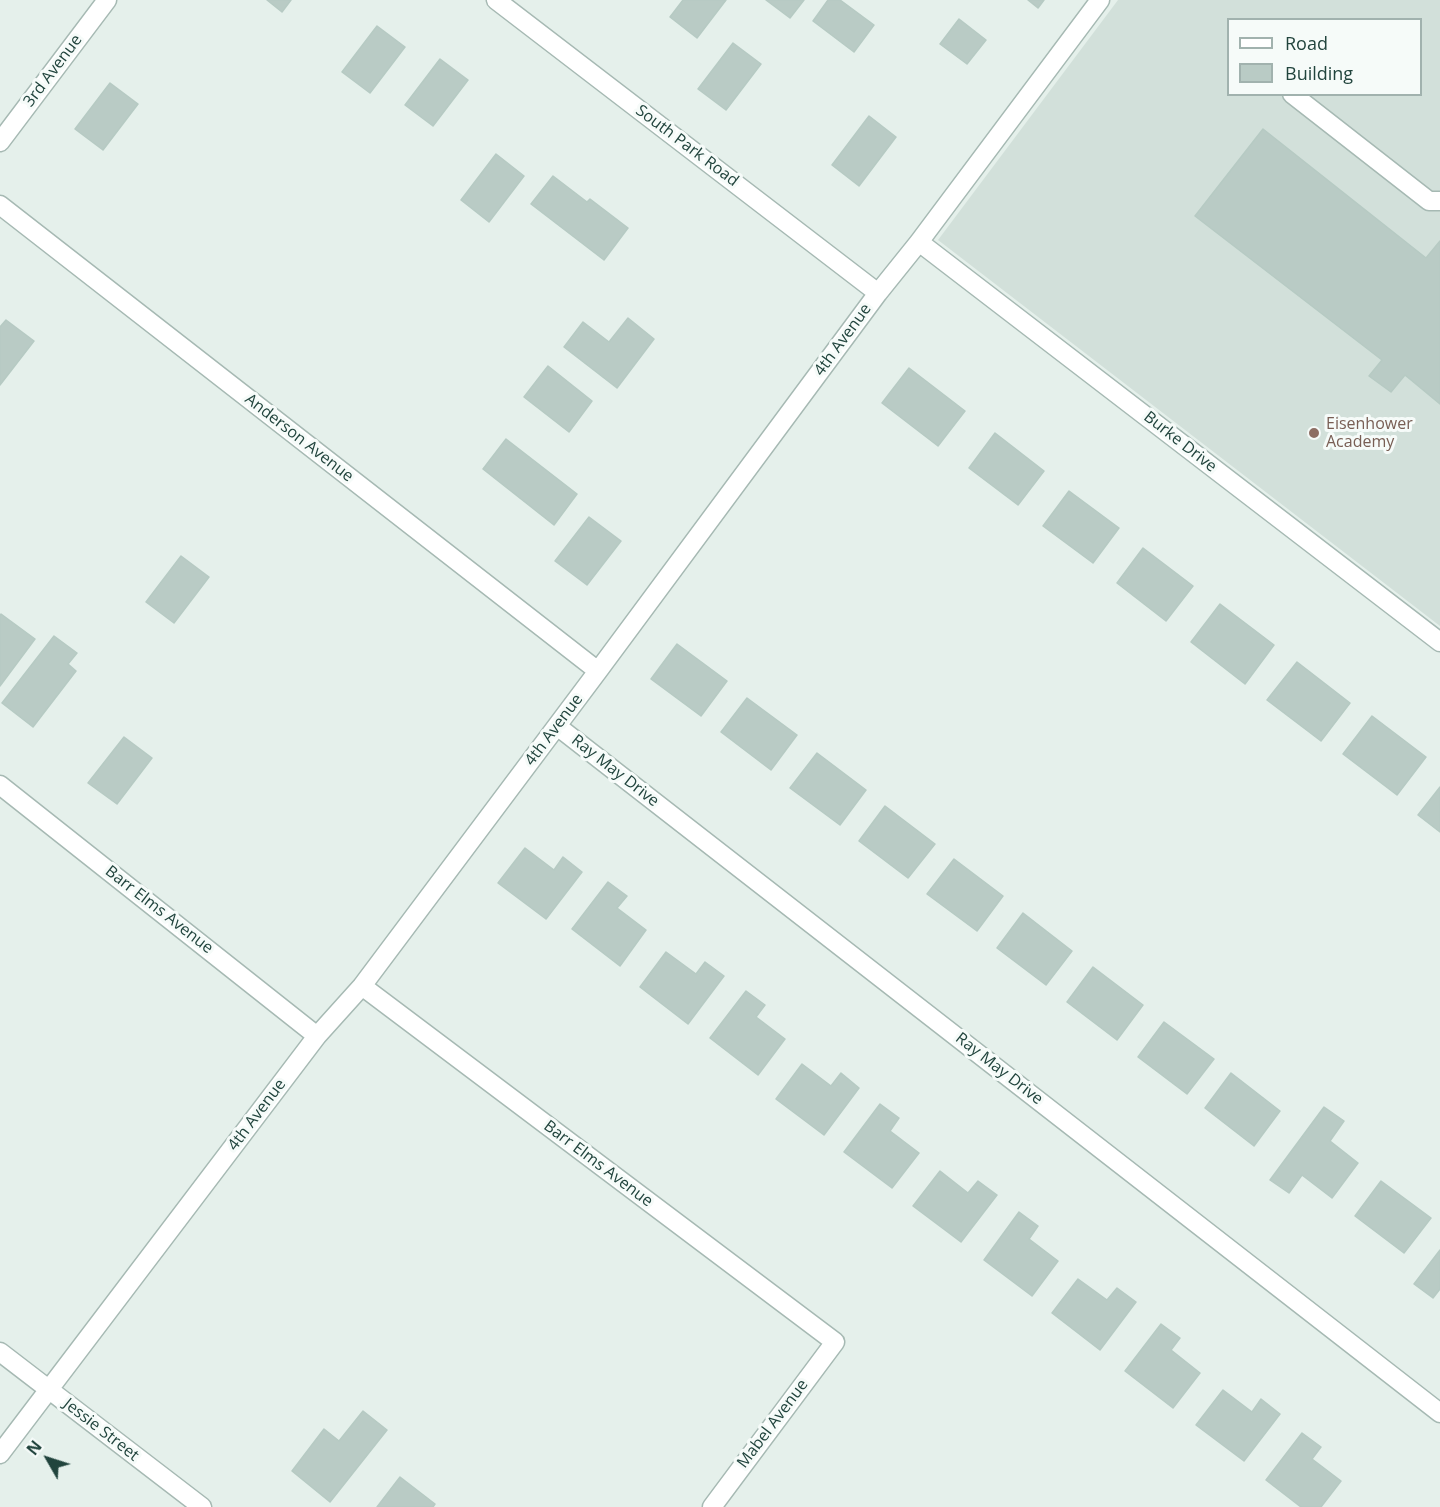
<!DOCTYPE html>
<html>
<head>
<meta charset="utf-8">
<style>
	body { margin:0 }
	#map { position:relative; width:1440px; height:1507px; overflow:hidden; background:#e5f0eb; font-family:"Open Sans",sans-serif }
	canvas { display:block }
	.legend { position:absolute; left:1227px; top:18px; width:195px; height:78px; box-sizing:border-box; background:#f6fbf9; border:2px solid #a1b2ae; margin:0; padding:8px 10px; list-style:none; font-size:18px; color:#21443d }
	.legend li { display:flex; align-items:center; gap:12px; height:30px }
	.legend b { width:30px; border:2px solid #a1b2ae }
	.north { position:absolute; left:18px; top:1429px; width:60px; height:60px; -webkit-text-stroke:4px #f6fbf9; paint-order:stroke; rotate:309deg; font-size:16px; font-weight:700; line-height:24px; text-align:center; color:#21443d }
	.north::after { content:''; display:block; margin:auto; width:21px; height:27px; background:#21443d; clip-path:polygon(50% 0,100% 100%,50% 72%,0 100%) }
</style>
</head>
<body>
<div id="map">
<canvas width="1440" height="1507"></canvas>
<ul class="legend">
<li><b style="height:8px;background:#fff"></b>Road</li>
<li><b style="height:16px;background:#b9cbc5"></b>Building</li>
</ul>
<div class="north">N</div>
</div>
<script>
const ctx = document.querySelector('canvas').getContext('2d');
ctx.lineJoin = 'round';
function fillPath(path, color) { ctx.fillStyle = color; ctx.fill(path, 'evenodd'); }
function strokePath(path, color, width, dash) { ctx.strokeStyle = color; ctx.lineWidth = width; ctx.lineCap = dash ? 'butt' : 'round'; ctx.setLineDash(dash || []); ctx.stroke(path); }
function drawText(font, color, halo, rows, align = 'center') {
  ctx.font = font + ' "Open Sans",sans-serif'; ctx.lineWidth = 6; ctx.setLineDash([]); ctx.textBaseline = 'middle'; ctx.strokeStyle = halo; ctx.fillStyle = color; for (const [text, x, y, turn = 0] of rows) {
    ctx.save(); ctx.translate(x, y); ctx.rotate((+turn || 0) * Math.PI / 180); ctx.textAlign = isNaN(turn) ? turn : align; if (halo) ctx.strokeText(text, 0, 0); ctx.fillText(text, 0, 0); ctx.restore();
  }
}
const built = new Path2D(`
	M1118 0H1440V626L938 240ZM1228 20H1420V94H1228Z`);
const building = new Path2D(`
	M267 0H291L282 12Z
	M683 0H726L697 38 670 17Z
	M766 0H804L790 18Z
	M828 0H840L874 25 854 52 813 21Z
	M1028 0H1044L1038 8Z
	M959 19 986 40 967 64 940 44Z
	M377 26 405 47 370 93 342 72Z
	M733 43 761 64 726 110 698 89Z
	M440 59 468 80 433 126 405 105Z
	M110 83 138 104 103 150 75 129Z
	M869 116 896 137 859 186 832 165Z
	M1263 129 1426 258 1440 241V404L1405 375 1391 392 1369 376 1382 360 1195 216Z
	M496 154 524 176 489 222 461 200Z
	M553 176 587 202 590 199 628 228 604 260 531 204Z
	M628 318 654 339 617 388 564 347 583 322 609 342Z
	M6 320 34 341 0 385V327Z
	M548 366 592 401 569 432 524 397Z
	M909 368 965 411 938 446 882 403Z
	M995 433 1044 471 1018 505 969 468Z
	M506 439 577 494 554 525 483 469Z
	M1069 491 1119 528 1093 563 1043 526Z
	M589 517 621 541 587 585 555 561Z
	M1143 548 1193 586 1166 621 1117 583Z
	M181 556 209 577 174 623 146 602Z
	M1220 604 1274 645 1245 684 1191 642Z
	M1 614 35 639 0 686V615Z
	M54 636 77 653 68 664 76 671 33 727 2 703Z
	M677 644 727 681 701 716 651 679Z
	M1297 662 1350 703 1321 741 1267 700Z
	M747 698 797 735 771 770 721 732Z
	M1372 716 1426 757 1397 795 1343 754Z
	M124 737 152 758 117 804 88 783Z
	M817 753 866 790 840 825 790 788Z
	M1440 787V832L1418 815Z
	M885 806 935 844 908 878 859 841Z
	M525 848 554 870 563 857 582 872 546 919 498 883Z
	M954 859 1003 896 977 931 927 894Z
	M608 882 627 896 617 908 646 930 620 966 572 929Z
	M1023 913 1072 951 1046 985 997 948Z
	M666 952 696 974 705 962 724 976 688 1024 640 987Z
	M1093 967 1143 1005 1117 1040 1067 1002Z
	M746 991 765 1005 756 1017 785 1039 758 1075 710 1038Z
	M1164 1022 1214 1059 1187 1094 1138 1057Z
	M802 1064 831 1086 841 1073 859 1088 824 1135 776 1099Z
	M1231 1073 1280 1111 1254 1146 1205 1108Z
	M880 1104 899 1118 890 1131 919 1153 892 1188 844 1152Z
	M1324 1107 1344 1121 1330 1141 1358 1163 1332 1198 1302 1175 1289 1193 1270 1180Z
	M940 1171 968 1193 978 1181 997 1195 961 1242 913 1206Z
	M1381 1181 1431 1218 1404 1253 1355 1216Z
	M1019 1212 1038 1226 1029 1239 1058 1261 1032 1296 984 1260Z
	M1440 1250V1289L1433 1298 1414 1284Z
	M1078 1279 1107 1300 1117 1288 1136 1302 1100 1350 1052 1313Z
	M1161 1324 1180 1338 1171 1350 1200 1373 1173 1408 1125 1371Z
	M1223 1390 1252 1412 1261 1399 1280 1414 1244 1461 1196 1425Z
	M363 1411 387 1430 330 1502 292 1471 324 1429 339 1441Z
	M1302 1433 1321 1447 1312 1459 1341 1481 1321 1507H1301L1266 1480Z
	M400 1477 435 1504 433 1507H377Z`);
const minor = new Path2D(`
	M496 0 878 293
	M1292 94 1429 201H1440
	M0 142 107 0
	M0 205 598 671
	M919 242 1440 642
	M557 726 1440 1413
	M0 785 317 1036
	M362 986 835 1342 712 1507
	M0 1352 202 1507
	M0 1454 317 1036 362 986 598 671 878 293 919 242 1100 0`);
const markers = [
	[1314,433,6,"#8d6e63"]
];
const streetNames = [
	["3rd Avenue",53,71,-53],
	["South Park Road",687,146,37],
	["4th Avenue",843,340,-54],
	["Anderson Avenue",299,438,38],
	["Burke Drive",1180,442,38],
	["4th Avenue",554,730,-53],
	["Ray May Drive",615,771,38],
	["Barr Elms Avenue",159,910,38],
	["Ray May Drive",999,1069,38],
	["4th Avenue",257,1115,-53],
	["Barr Elms Avenue",598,1164,37],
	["Mabel Avenue",773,1424,-53],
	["Jessie Street",101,1430,38]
];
const educationNames = [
	["Eisenhower",1326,424],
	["Academy",1326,442]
];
fillPath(built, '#d2e0da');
fillPath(building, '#b9cbc5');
strokePath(building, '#b6cac3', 1.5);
strokePath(minor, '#a6b9b3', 21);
strokePath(minor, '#fff', 18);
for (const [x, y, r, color] of markers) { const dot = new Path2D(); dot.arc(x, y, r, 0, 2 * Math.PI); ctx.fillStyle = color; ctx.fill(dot); strokePath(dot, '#f6fbf9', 2); }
drawText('16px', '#21443d', '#f6fbf9', streetNames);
drawText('16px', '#785e54', '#f6fbf9', educationNames, 'left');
</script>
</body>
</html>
